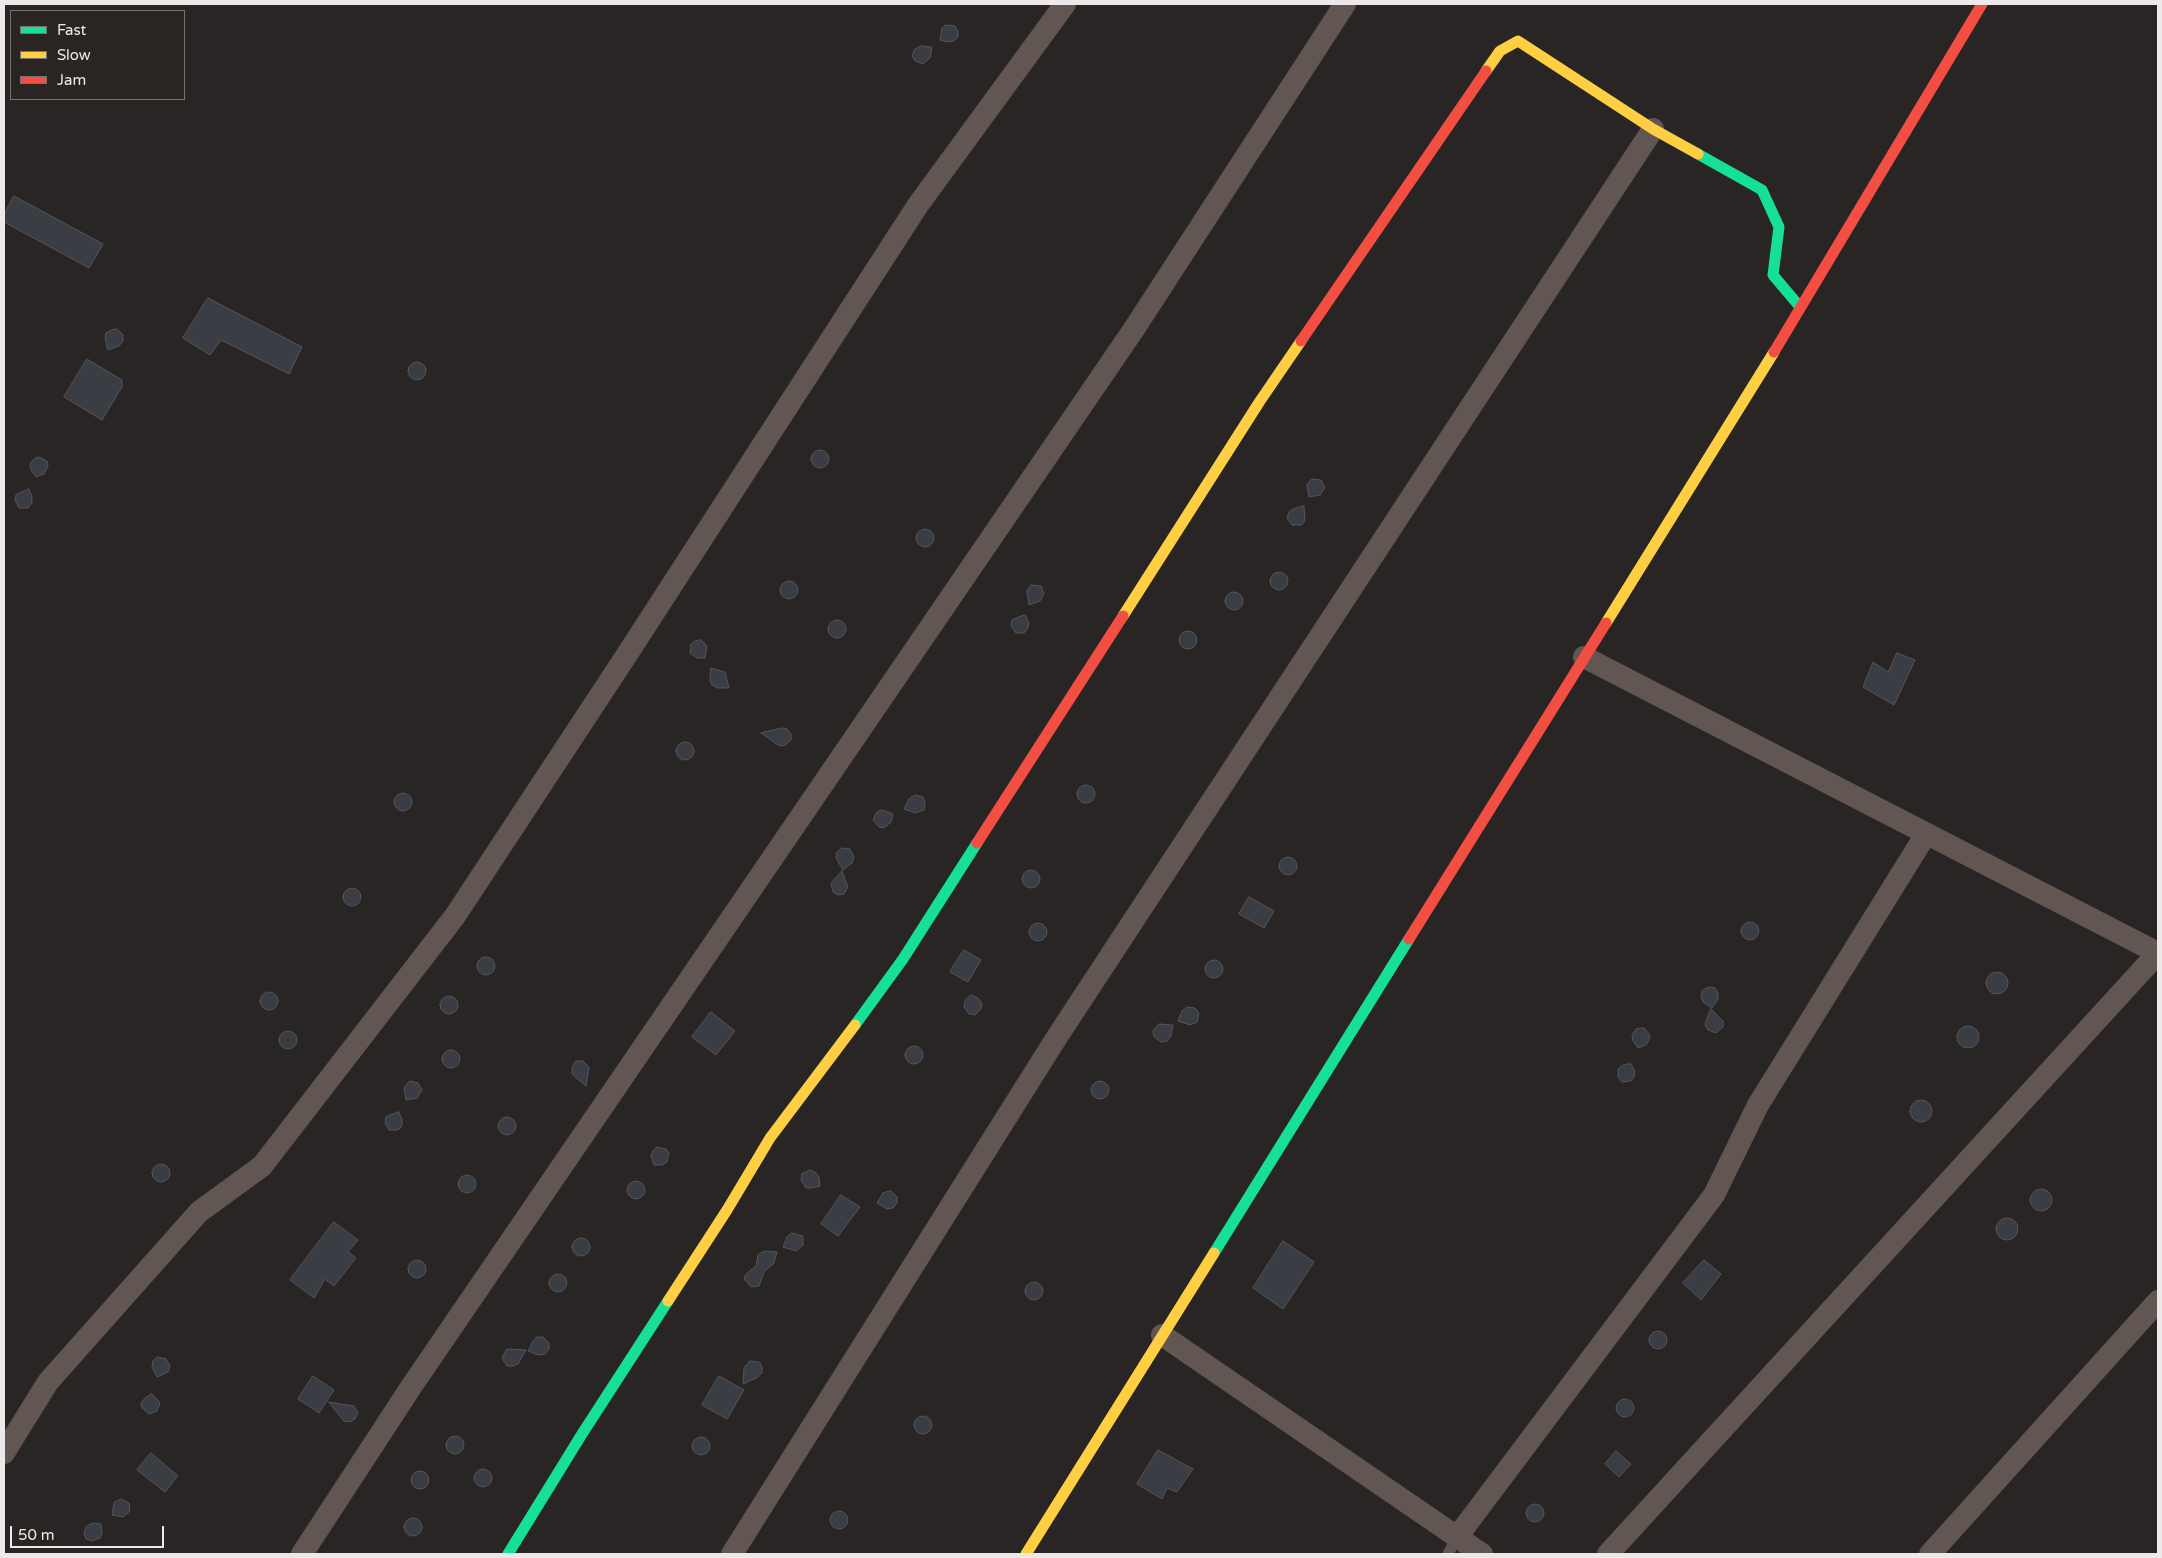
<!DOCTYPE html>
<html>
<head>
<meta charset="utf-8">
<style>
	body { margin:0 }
	#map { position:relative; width:2162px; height:1558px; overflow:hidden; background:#292524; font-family:"Varela Round",sans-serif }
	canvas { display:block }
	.frame { position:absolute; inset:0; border:5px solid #eee9e9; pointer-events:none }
	.legend { position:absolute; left:10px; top:10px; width:175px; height:90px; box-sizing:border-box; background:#2a2423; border:1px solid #787372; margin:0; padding:6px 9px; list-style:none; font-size:15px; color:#eee9e9 }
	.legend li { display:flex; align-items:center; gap:10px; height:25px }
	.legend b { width:25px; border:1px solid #787372 }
	.scale { position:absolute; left:10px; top:1526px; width:154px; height:22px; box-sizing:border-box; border:2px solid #eee9e9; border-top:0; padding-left:6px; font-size:15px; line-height:18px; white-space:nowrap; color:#eee9e9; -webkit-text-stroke:4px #2a2423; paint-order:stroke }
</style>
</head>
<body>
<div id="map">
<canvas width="2162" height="1558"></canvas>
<div class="frame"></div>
<ul class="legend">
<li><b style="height:6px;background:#16e098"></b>Fast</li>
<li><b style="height:6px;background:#ffcf43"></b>Slow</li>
<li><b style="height:6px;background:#f24e42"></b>Jam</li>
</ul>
<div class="scale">50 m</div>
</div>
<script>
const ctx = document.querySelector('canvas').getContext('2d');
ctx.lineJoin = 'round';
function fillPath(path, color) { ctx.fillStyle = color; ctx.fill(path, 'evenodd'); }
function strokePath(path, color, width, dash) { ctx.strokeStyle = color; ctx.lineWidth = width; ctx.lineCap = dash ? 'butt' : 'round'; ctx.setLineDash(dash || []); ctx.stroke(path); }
const building = new Path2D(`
	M946 25 955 26 958 31V37L954 41 948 42 940 40 942 28Z
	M921 46 932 47 930 58 923 64 915 61 912 56 914 50Z
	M14 196 103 244 89 268 4 222V215Z
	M208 298 302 347 289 374 221 340 210 355 183 338Z
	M117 329 123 335V341L119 346 108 350 105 339 106 333 111 330Z
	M87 359 122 380V387L102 420 64 397Z
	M408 371a9 9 0 1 1 18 0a9 9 0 1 1-18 0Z
	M811 459a9 9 0 1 1 18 0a9 9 0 1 1-18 0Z
	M39 457 47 461 48 466 44 474 36 477 31 470 30 464 34 459Z
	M1312 479 1321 480 1325 488 1320 495 1309 497 1307 485Z
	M29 489 32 497V503L28 508H19L15 500 16 495Z
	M1304 506 1305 521 1301 525H1292L1287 518 1289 512 1293 509Z
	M916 538a9 9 0 1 1 18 0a9 9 0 1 1-18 0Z
	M1270 581a9 9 0 1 1 18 0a9 9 0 1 1-18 0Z
	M780 590a9 9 0 1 1 18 0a9 9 0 1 1-18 0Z
	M1031 585 1041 586 1044 594 1040 601 1029 605 1027 591Z
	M1225 601a9 9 0 1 1 18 0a9 9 0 1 1-18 0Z
	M1025 615 1029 623 1028 628 1024 633H1016L1011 626 1012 620Z
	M828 629a9 9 0 1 1 18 0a9 9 0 1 1-18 0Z
	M1179 640a9 9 0 1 1 18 0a9 9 0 1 1-18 0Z
	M701 640 707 646 705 658H697L690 653 691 644 695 641Z
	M1897 653 1915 660 1894 705 1863 687 1873 662 1888 672Z
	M711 668 725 672 729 688H718L712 685 710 680Z
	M782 728 787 729 791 734V740L784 746 778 745 761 733Z
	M676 751a9 9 0 1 1 18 0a9 9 0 1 1-18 0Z
	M1077 794a9 9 0 1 1 18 0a9 9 0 1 1-18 0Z
	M394 802a9 9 0 1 1 18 0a9 9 0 1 1-18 0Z
	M916 795 923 797 925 801 924 810 915 813 904 809 909 799Z
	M882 810 893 814 891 822 884 828 879 827 873 820 877 812Z
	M842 848 850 849 854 857 852 863 843 870 836 858 837 852Z
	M1279 866a9 9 0 1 1 18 0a9 9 0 1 1-18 0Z
	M1022 879a9 9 0 1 1 18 0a9 9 0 1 1-18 0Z
	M842 871 848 887 844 894 838 895 833 892 831 884Z
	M343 897a9 9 0 1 1 18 0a9 9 0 1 1-18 0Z
	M1249 897 1274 911 1264 928 1239 914Z
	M1741 931a9 9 0 1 1 18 0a9 9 0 1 1-18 0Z
	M1029 932a9 9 0 1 1 18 0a9 9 0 1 1-18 0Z
	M964 950 981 960 968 982 950 972Z
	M477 966a9 9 0 1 1 18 0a9 9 0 1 1-18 0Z
	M1205 969a9 9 0 1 1 18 0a9 9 0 1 1-18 0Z
	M1986 983a11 11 0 1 1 22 0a11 11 0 1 1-22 0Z
	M1709 987 1715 988 1718 993V999L1712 1008 1703 1002 1701 996 1702 991Z
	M260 1001a9 9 0 1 1 18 0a9 9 0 1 1-18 0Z
	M971 995 978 998 982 1003 981 1009 975 1015 969 1014 964 1007 965 1001Z
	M440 1005a9 9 0 1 1 18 0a9 9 0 1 1-18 0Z
	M1187 1007 1195 1008 1199 1013 1197 1022 1190 1025 1178 1021 1182 1011Z
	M1711 1009 1723 1021V1027L1716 1033 1708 1030 1705 1025Z
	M711 1012 735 1031 716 1055 692 1037Z
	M1159 1024 1173 1025 1171 1036 1167 1041 1161 1042 1154 1037 1153 1031Z
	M1957 1037a11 11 0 1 1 22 0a11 11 0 1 1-22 0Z
	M1644 1028 1650 1035 1649 1040 1646 1045 1638 1048 1633 1041 1632 1035 1636 1029Z
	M279 1040a9 9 0 1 1 18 0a9 9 0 1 1-18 0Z
	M905 1055a9 9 0 1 1 18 0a9 9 0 1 1-18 0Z
	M442 1059a9 9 0 1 1 18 0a9 9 0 1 1-18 0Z
	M576 1061H583L589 1067 586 1086 572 1074V1068Z
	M1631 1064 1635 1071 1634 1077 1631 1081 1622 1082 1618 1077V1069L1623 1065Z
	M1091 1090a9 9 0 1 1 18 0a9 9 0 1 1-18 0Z
	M410 1081 418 1083 422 1090 417 1098 406 1100 404 1088Z
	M1910 1111a11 11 0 1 1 22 0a11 11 0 1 1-22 0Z
	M399 1112 402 1120V1126L398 1130H389L385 1123 386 1117Z
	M498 1126a9 9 0 1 1 18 0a9 9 0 1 1-18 0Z
	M657 1147 666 1149 669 1153 667 1162 662 1165H654L651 1156 653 1151Z
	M152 1173a9 9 0 1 1 18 0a9 9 0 1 1-18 0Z
	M810 1170 815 1172 819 1177 820 1186 812 1188H806L801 1180 802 1174Z
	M458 1184a9 9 0 1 1 18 0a9 9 0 1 1-18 0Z
	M627 1190a9 9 0 1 1 18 0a9 9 0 1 1-18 0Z
	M2030 1200a11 11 0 1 1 22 0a11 11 0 1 1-22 0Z
	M891 1191 897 1197V1203L893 1208 887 1209 877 1203 883 1193Z
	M841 1195 860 1207 838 1236 821 1224Z
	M1996 1229a11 11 0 1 1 22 0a11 11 0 1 1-22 0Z
	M334 1222 358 1240 348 1252 356 1258 334 1286 325 1279 314 1298 290 1280Z
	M792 1233 803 1236V1245L796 1251 783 1247 787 1237Z
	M572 1247a9 9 0 1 1 18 0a9 9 0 1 1-18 0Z
	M1283 1241 1314 1262 1283 1309 1253 1288Z
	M765 1251 777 1252 774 1263 764 1272 759 1286 751 1287 744 1279 746 1274 756 1266 758 1255Z
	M1704 1260 1721 1274 1701 1300 1683 1283Z
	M408 1269a9 9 0 1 1 18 0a9 9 0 1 1-18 0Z
	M549 1283a9 9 0 1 1 18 0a9 9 0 1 1-18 0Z
	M1025 1291a9 9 0 1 1 18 0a9 9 0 1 1-18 0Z
	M1649 1340a9 9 0 1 1 18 0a9 9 0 1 1-18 0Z
	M537 1337H543L549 1343V1349L545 1354 539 1355 528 1351 533 1341Z
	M511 1349 526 1350 518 1364 513 1366H507L502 1358 506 1350Z
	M158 1357 166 1359 170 1366 168 1372 157 1377 152 1367 153 1361Z
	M750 1361 759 1362 762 1367V1373L758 1377 743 1384 744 1368Z
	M313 1376 334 1390 319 1413 298 1399Z
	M719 1376 744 1390 727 1419 702 1405Z
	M152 1394 160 1403 157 1411 149 1414 142 1408 141 1403 145 1398Z
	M1616 1408a9 9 0 1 1 18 0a9 9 0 1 1-18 0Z
	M329 1402 354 1406 358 1413 355 1419 350 1422 344 1421Z
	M914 1425a9 9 0 1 1 18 0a9 9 0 1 1-18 0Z
	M446 1445a9 9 0 1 1 18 0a9 9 0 1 1-18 0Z
	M692 1446a9 9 0 1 1 18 0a9 9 0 1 1-18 0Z
	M1158 1450 1193 1469 1177 1492 1167 1488 1162 1499 1137 1484Z
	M1616 1451 1631 1464 1619 1477 1605 1464Z
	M151 1453 178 1476 165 1492 137 1470Z
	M474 1478a9 9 0 1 1 18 0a9 9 0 1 1-18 0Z
	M411 1480a9 9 0 1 1 18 0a9 9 0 1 1-18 0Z
	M121 1499 129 1503 130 1511 123 1517 112 1515 114 1503Z
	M1526 1513a9 9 0 1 1 18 0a9 9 0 1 1-18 0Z
	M830 1520a9 9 0 1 1 18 0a9 9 0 1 1-18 0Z
	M404 1527a9 9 0 1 1 18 0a9 9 0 1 1-18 0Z
	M93 1523 101 1524 102 1533 100 1538 92 1541 86 1539 84 1533 86 1527Z`);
const lane = new Path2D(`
	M1448 1554 1457 1537`);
const street = new Path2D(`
	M1584 657 2158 953
	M1162 1335 1482 1554
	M4 1453 48 1382 199 1212 262 1166 455 916 626 656 918 205 1065 4
	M1457 1537 1714 1195 1758 1105 1926 834
	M302 1554 411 1387 1134 329 1345 4
	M732 1554 1057 1037 1653 129
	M1608 1554 2158 953
	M1930 1554 2158 1301`);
const fast = new Path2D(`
	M1698 154 1762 190 1779 227 1773 275 1800 307
	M855 1025 903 959 977 843
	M1214 1253 1409 939
	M508 1554 582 1434 668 1301`);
const slow = new Path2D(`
	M1486 71 1500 51 1518 41 1653 129 1698 154
	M1123 616 1260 401 1301 341
	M1606 623 1774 352
	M668 1301 727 1210 770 1138 855 1025
	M1026 1554 1214 1253`);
const jam = new Path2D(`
	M1301 341 1486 71
	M1774 352 1982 4
	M977 843 1123 616
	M1409 939 1606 623`);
fillPath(building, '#3b3d44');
strokePath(building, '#565556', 1);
strokePath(lane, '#625653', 11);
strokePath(street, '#625653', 22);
strokePath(fast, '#16e098', 11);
strokePath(slow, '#ffcf43', 11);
strokePath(jam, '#f24e42', 11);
</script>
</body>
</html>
